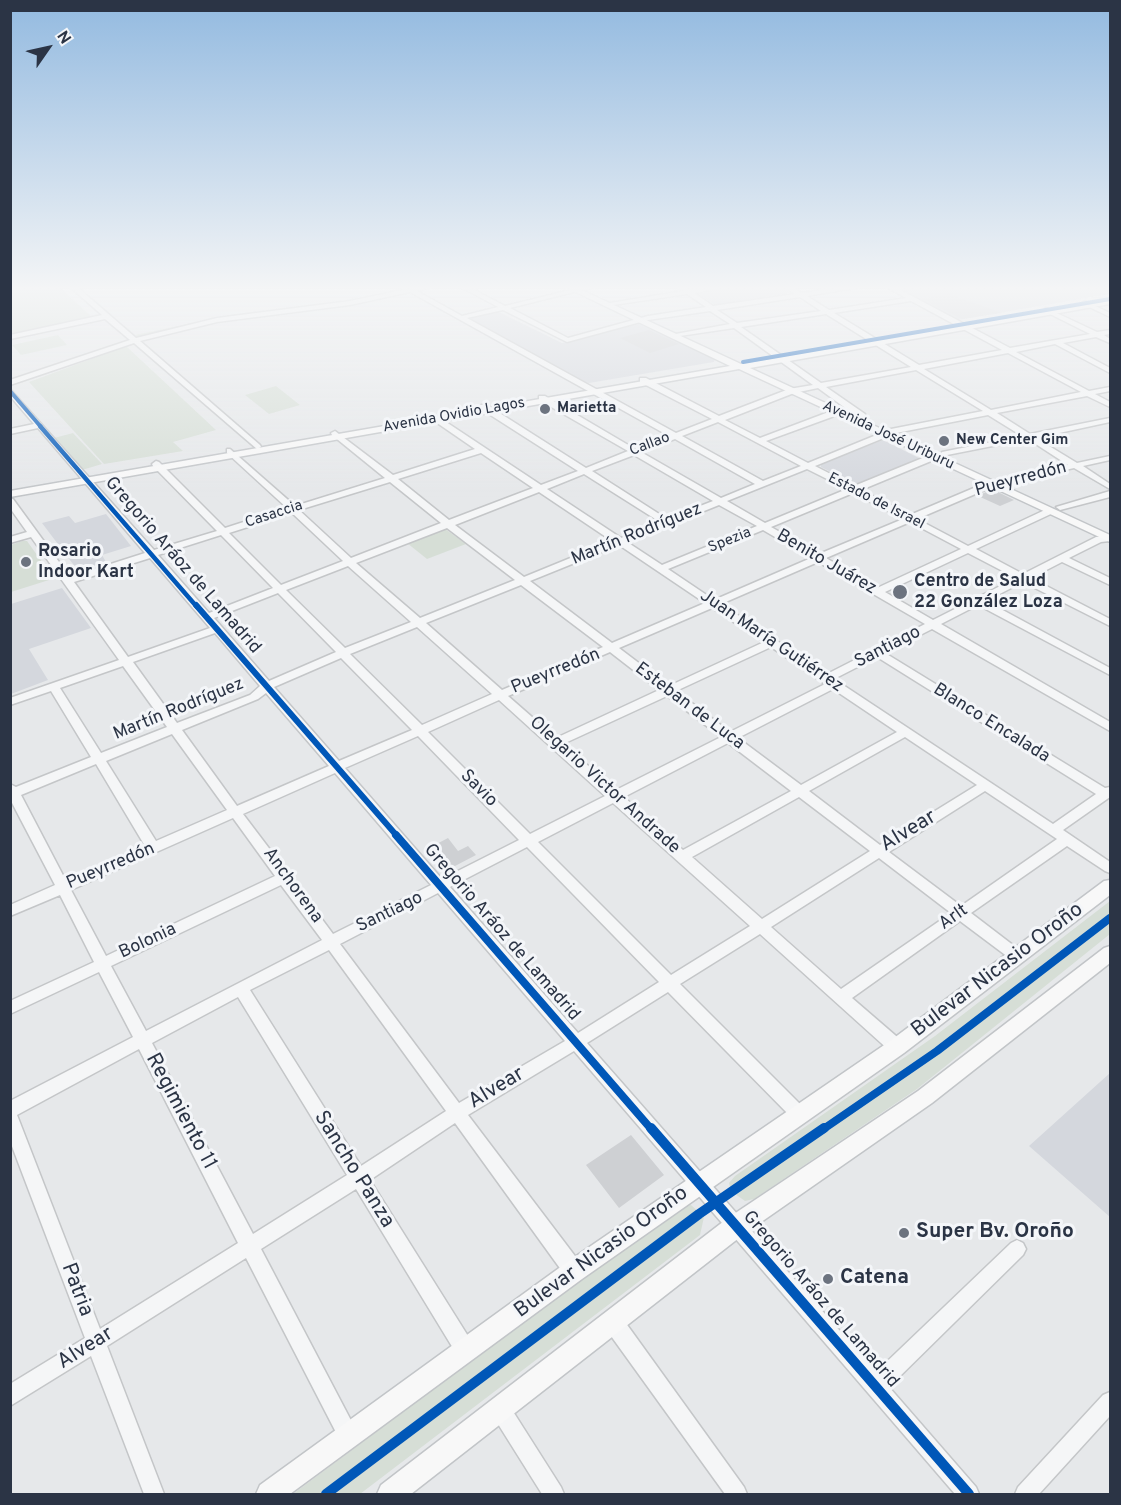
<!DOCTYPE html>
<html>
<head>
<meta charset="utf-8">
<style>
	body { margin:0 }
	#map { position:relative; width:1121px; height:1505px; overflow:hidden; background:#e6e8ea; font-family:Overpass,sans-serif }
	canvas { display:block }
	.frame { position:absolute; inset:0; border:12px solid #2b3445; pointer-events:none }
	.north { position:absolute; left:18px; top:18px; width:60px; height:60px; -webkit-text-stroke:4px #f4f6f9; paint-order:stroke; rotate:56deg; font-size:16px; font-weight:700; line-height:24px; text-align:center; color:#2b3445 }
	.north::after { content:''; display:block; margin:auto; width:21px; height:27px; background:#2b3445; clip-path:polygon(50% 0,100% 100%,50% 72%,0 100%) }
</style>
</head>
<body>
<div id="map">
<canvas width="1121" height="1505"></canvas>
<div class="frame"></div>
<div class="north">N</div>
</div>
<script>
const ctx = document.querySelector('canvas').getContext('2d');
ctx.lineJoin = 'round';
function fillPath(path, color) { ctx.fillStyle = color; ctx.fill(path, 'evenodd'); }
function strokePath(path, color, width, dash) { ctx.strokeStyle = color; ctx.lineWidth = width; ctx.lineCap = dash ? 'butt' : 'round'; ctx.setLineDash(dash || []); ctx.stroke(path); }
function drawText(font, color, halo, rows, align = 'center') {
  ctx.font = font + ' Overpass,sans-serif'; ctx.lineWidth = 6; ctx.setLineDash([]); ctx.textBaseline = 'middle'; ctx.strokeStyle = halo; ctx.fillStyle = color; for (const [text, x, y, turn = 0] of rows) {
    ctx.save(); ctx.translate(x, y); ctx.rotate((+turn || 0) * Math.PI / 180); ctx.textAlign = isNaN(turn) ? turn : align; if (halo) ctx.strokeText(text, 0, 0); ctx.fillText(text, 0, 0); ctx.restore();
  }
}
const built = new Path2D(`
	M734 286H779L791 293 715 305 695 292Z
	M894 286H1110V294L958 320Z
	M497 311 562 343 639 324 715 359 714 362 589 383 580 382 467 319Z
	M883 440 921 459 861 484 853 483 821 467V464Z
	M106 514 131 546 102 555 106 562 83 569 76 568 42 523 69 516 75 523Z
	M62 588 91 628 29 649 48 680 11 694V604Z
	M1110 1073V1217L1029 1146Z`);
const green = new Path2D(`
	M10 286H58L92 317 11 334Z
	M342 301 346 302 197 324 139 337 135 335 229 315Z
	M58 335 67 345 21 355 12 345Z
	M126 346 216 430 173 442 183 451 104 464 29 382Z
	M276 386 300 405 269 414 245 395Z
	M73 433 102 464 82 470 54 438Z
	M445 529 466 544 427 559 407 543Z
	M22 541H27L52 576 49 580 11 592V545Z
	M1110 901V934L917 1089 754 1199 745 1201 731 1191 729 1183 735 1176 935 1036Z
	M691 1205 704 1217 700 1235 360 1494H293L678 1206Z`);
const building = new Path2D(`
	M949 294 1002 313 962 319 922 299Z
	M649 330 679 344 650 353 620 338Z
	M992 489 1014 500 1000 506 978 496Z
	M448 838 458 851 468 846 476 855 455 866 444 865 429 848Z
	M631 1135 664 1175 619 1208 586 1165Z`);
const minor = new Path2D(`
	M69 286H76L136 338 217 318 350 301 421 286H433L417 291 462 316 498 307 459 286H467L505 306 587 286H598L510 308 568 338 648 316 706 307 687 294 607 306 604 304 683 291 677 286H684L690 290 732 286 694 293 713 306 795 294 783 286H790L802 293 851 286H866L807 296 829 310 906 298 885 286H893L1010 348 1090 334 1044 311 1043 310 1046 308 1097 332 1110 330V334L1104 335 1110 339V343L1096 337 1063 343 1110 368V373L1055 344 1016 352 1089 391 1110 387V391L1095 394 1110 402V407L1087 396 997 413 1030 434 1110 418V422L1036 438 1077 463 1110 456V460L1083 466 1110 484V489L1074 468 994 486 917 519 968 546 1047 509H1053V513L976 549 1023 574 1096 537 1110 535V541L1101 542 1069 558 1110 578V585L1062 562 1031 578 1110 619V626L1023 582 986 601 1110 668V675L978 605 941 624 1110 722V731L932 629 885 653 1105 788 1110 787V797L1063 830 1110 862V873L1105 871 1067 846 971 913 1022 952 1024 956 1022 960 1017 962 1012 960 960 921 852 998 903 1042 905 1047 903 1052 897 1054 891 1052 760 934 680 984 805 1109 807 1114 805 1119 799 1121 793 1119 668 992 587 1043 876 1372 1011 1243 1017 1240 1023 1243 1026 1249 1023 1255 889 1387 976 1487 979 1494H955L574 1051 468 1115 581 1264 583 1271 581 1278 574 1280 567 1278 455 1123 370 1180 473 1344 476 1351 473 1358 466 1361 459 1358 356 1189 261 1249 356 1430 359 1437 356 1444 349 1447 342 1444 246 1258 107 1346 164 1494H144L91 1356 10 1406V1384L85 1338 10 1141V1101L133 1037 99 972 10 1014V1001L94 962 60 895 10 916V905L55 885 10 799V784L16 787 91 757 51 691 10 705V698L119 660 31 537 10 543V537L27 532 10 508V498L13 499 70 577 145 553 38 428 10 434V429L34 424 10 396V389L154 550 217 531 153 466 152 464 156 461 159 462 225 528 287 508 227 453V449H230L295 506 385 478 332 435 331 433 335 431 393 475 475 449 427 416 434 414 541 485 578 471 481 409V405H487L586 468 628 451 539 400V396H545L635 449 669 436 410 292 350 305 217 322 140 341 260 445 261 447 257 449 134 343 10 385V380L130 340 105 319 10 339V335L102 315ZM800 297 821 311 737 323 717 310ZM911 301 1002 350 919 365 834 313ZM503 310 567 342 648 320 710 311 730 324 670 335 673 337 734 328 813 385 789 389 719 416 646 378H640V382L712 419 676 433 467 318ZM826 314 911 367 821 383 741 327ZM1008 353 1081 392 991 410 924 369ZM916 370 983 411 891 429 808 463 766 441 840 414V410H834L760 438 725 420 794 393 818 388 859 418H865V414L826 387ZM988 415 1022 436 942 452V456L1028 439 1068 465 988 482 910 515 861 490 936 459V455H930L854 486 815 466 896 433ZM718 422 801 466 763 481 682 436ZM675 439 755 484 721 498 641 452ZM481 453 533 488 449 520 398 479ZM634 455 713 501 667 519 592 471ZM807 469 847 489 765 523 727 501ZM584 474 660 522 621 538 547 489ZM390 482 441 523 351 558 299 510ZM539 492 612 541 524 577 455 525ZM853 493 903 519 819 554 771 527ZM719 505 757 526 662 565 627 542ZM292 513 343 561 281 585 229 533ZM910 522 961 549 877 588 826 558ZM447 528 515 580 420 618 356 563ZM763 530 811 558 714 600 668 569ZM221 535 273 588 209 613 158 555ZM619 545 705 603 612 643 530 581ZM968 553 1016 578 933 620 885 592ZM150 558 210 628 128 657 74 582ZM818 562 925 624 827 674 721 604ZM348 566 411 622 345 648 286 590ZM521 585 603 647 502 690 426 623ZM278 593 336 652 269 681 214 618ZM712 608 764 642 669 686 619 648ZM417 627 492 694 422 725 350 654ZM215 633 260 686 250 695 177 723 133 662ZM771 647 825 684 730 732 676 691ZM610 652 659 690 556 738 508 696ZM877 657 1096 794 1053 824 834 679ZM341 658 412 730 339 761 274 687ZM123 666 167 727 101 753 60 688ZM833 689 897 732 801 785 738 738ZM266 693 329 766 237 806 182 730 258 699ZM667 696 721 737 616 790 563 744ZM499 700 605 796 530 834 428 732ZM172 734 227 810 156 841 106 761ZM418 736 519 840 442 879 345 768ZM905 737 977 785 880 845 809 791ZM728 743 791 791 683 850 624 797ZM96 764 145 846 66 881 21 795ZM335 773 431 885 333 934 292 879 291 873 287 872 243 814ZM985 791 1057 839 961 906 889 852ZM799 797 870 851 762 919 692 857ZM613 803 750 926 671 975 538 842ZM233 818 275 876 106 956 71 890ZM527 847 659 982 578 1033 450 887ZM879 858 951 913 841 989 771 927ZM281 885 322 940 146 1031 111 966ZM438 893 565 1041 459 1103 340 944ZM329 950 446 1111 361 1166 250 990ZM238 997 347 1175 253 1234 152 1043ZM139 1049 238 1243 100 1329 17 1115Z
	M1085 301 1110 313V317L1083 304 1082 303Z
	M1110 491V497L1060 510 1056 507Z
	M613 1312 620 1315 744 1487 747 1494H725L606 1329 603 1322 606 1315Z
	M1110 1392V1416L1039 1494H1015L1018 1487 1103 1395Z
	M500 1399 507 1402 561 1487 564 1494H542L493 1416 490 1409 493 1402Z`);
const major = new Path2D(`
	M563 286H573L741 364 1110 300V304L750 368 1110 535V542L739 369 10 497V491L730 366Z
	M1110 880V895L904 1053 582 1279 290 1494H256L260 1485 566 1263 890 1041 1104 881Z
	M1110 946V963L932 1103 744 1234 411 1494H377L381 1485 728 1218 918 1091 1104 948Z`);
const cyclewayFar4 = new Path2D(`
	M743 362 1110 299
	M10 391 41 427`);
const cyclewayFar3 = new Path2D(`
	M40 426 197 607`);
const cyclewayFar2 = new Path2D(`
	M196 605 397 836`);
const cyclewayFar1 = new Path2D(`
	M396 835 652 1130
	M822 1130 937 1051 1110 918`);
const cycleway = new Path2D(`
	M651 1128 969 1494
	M326 1494 699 1214 824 1128`);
const markers = [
	[545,409,6,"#6c737f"],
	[944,441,6,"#6c737f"],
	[26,562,6,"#6c737f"],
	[900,592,8,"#6c737f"],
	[904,1233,6,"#6c737f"],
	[828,1279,6,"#6c737f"]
];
const farPoinames = [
	["Marietta",557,409],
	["New Center Gim",956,441]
];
const farStreetnames = [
	["Avenida Ovidio Lagos",454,416,-10],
	["Avenida José Uriburu",888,436,25],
	["Callao",650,445,-21],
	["Estado de Israel",876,502,27],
	["Casaccia",274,515,-18],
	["Spezia",730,541,-22]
];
const streetNames = [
	["Pueyrredón",1021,480,-15],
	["Martín Rodríguez",637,535,-22],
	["Benito Juárez",826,563,30],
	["Gregorio Aráoz de Lamadrid",182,566,49],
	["Juan María Gutiérrez",771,642,34],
	["Santiago",888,648,-27],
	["Pueyrredón",556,672,-22],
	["Esteban de Luca",689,707,37],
	["Martín Rodríguez",179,710,-22],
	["Blanco Encalada",991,724,32],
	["Olegario Victor Andrade",604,786,42],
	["Savio",478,789,45],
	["Pueyrredón",111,867,-23],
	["Anchorena",292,886,54],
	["Santiago",390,913,-26],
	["Arlt",954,918,-35],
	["Gregorio Aráoz de Lamadrid",501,933,49],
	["Bolonia",148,942,-25],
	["Gregorio Aráoz de Lamadrid",820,1300,49]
];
const poiNames = [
	["Rosario",38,552],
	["Indoor Kart",38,573],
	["Centro de Salud",914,582],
	["22 González Loza",914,603]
];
const nearStreetnames = [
	["Alvear",909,832,-31],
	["Bulevar Nicasio Oroño",998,971,-37],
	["Alvear",497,1089,-31],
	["Regimiento 11",180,1112,62],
	["Sancho Panza",353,1170,58],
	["Bulevar Nicasio Oroño",602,1253,-36],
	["Patria",76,1290,69],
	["Alvear",86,1349,-32]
];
const nearPoinames = [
	["Super Bv. Oroño",916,1233],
	["Catena",840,1279]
];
fillPath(built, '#d4d7dd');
fillPath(green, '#d6ded6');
fillPath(building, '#ced0d3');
strokePath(minor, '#c4c6c8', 3);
strokePath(major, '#c2c5c8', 3);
fillPath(minor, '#f5f6f7');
fillPath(major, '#f8f8f8');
strokePath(cyclewayFar4, '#0057b8', 4);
strokePath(cyclewayFar3, '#0057b8', 4.5);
strokePath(cyclewayFar2, '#0057b8', 6);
strokePath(cyclewayFar1, '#0057b8', 8);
strokePath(cycleway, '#0057b8', 10);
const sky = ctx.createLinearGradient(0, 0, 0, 497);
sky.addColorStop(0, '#93bae0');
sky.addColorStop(0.58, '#f4f5f6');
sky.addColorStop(1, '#f4f5f600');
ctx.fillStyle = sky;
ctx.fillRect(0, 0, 1121, 497);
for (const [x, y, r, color] of markers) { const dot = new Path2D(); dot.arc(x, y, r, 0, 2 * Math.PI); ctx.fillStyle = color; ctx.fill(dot); strokePath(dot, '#f4f6f9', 2); }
drawText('bold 15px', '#2b3445', '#f4f6f9', farPoinames, 'left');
drawText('15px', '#2b3445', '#f4f6f9', farStreetnames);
drawText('18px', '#2b3445', '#f4f6f9', streetNames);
drawText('bold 18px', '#2b3445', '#f4f6f9', poiNames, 'left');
drawText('21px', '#2b3445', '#f4f6f9', nearStreetnames);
drawText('bold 21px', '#2b3445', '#f4f6f9', nearPoinames, 'left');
</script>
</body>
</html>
